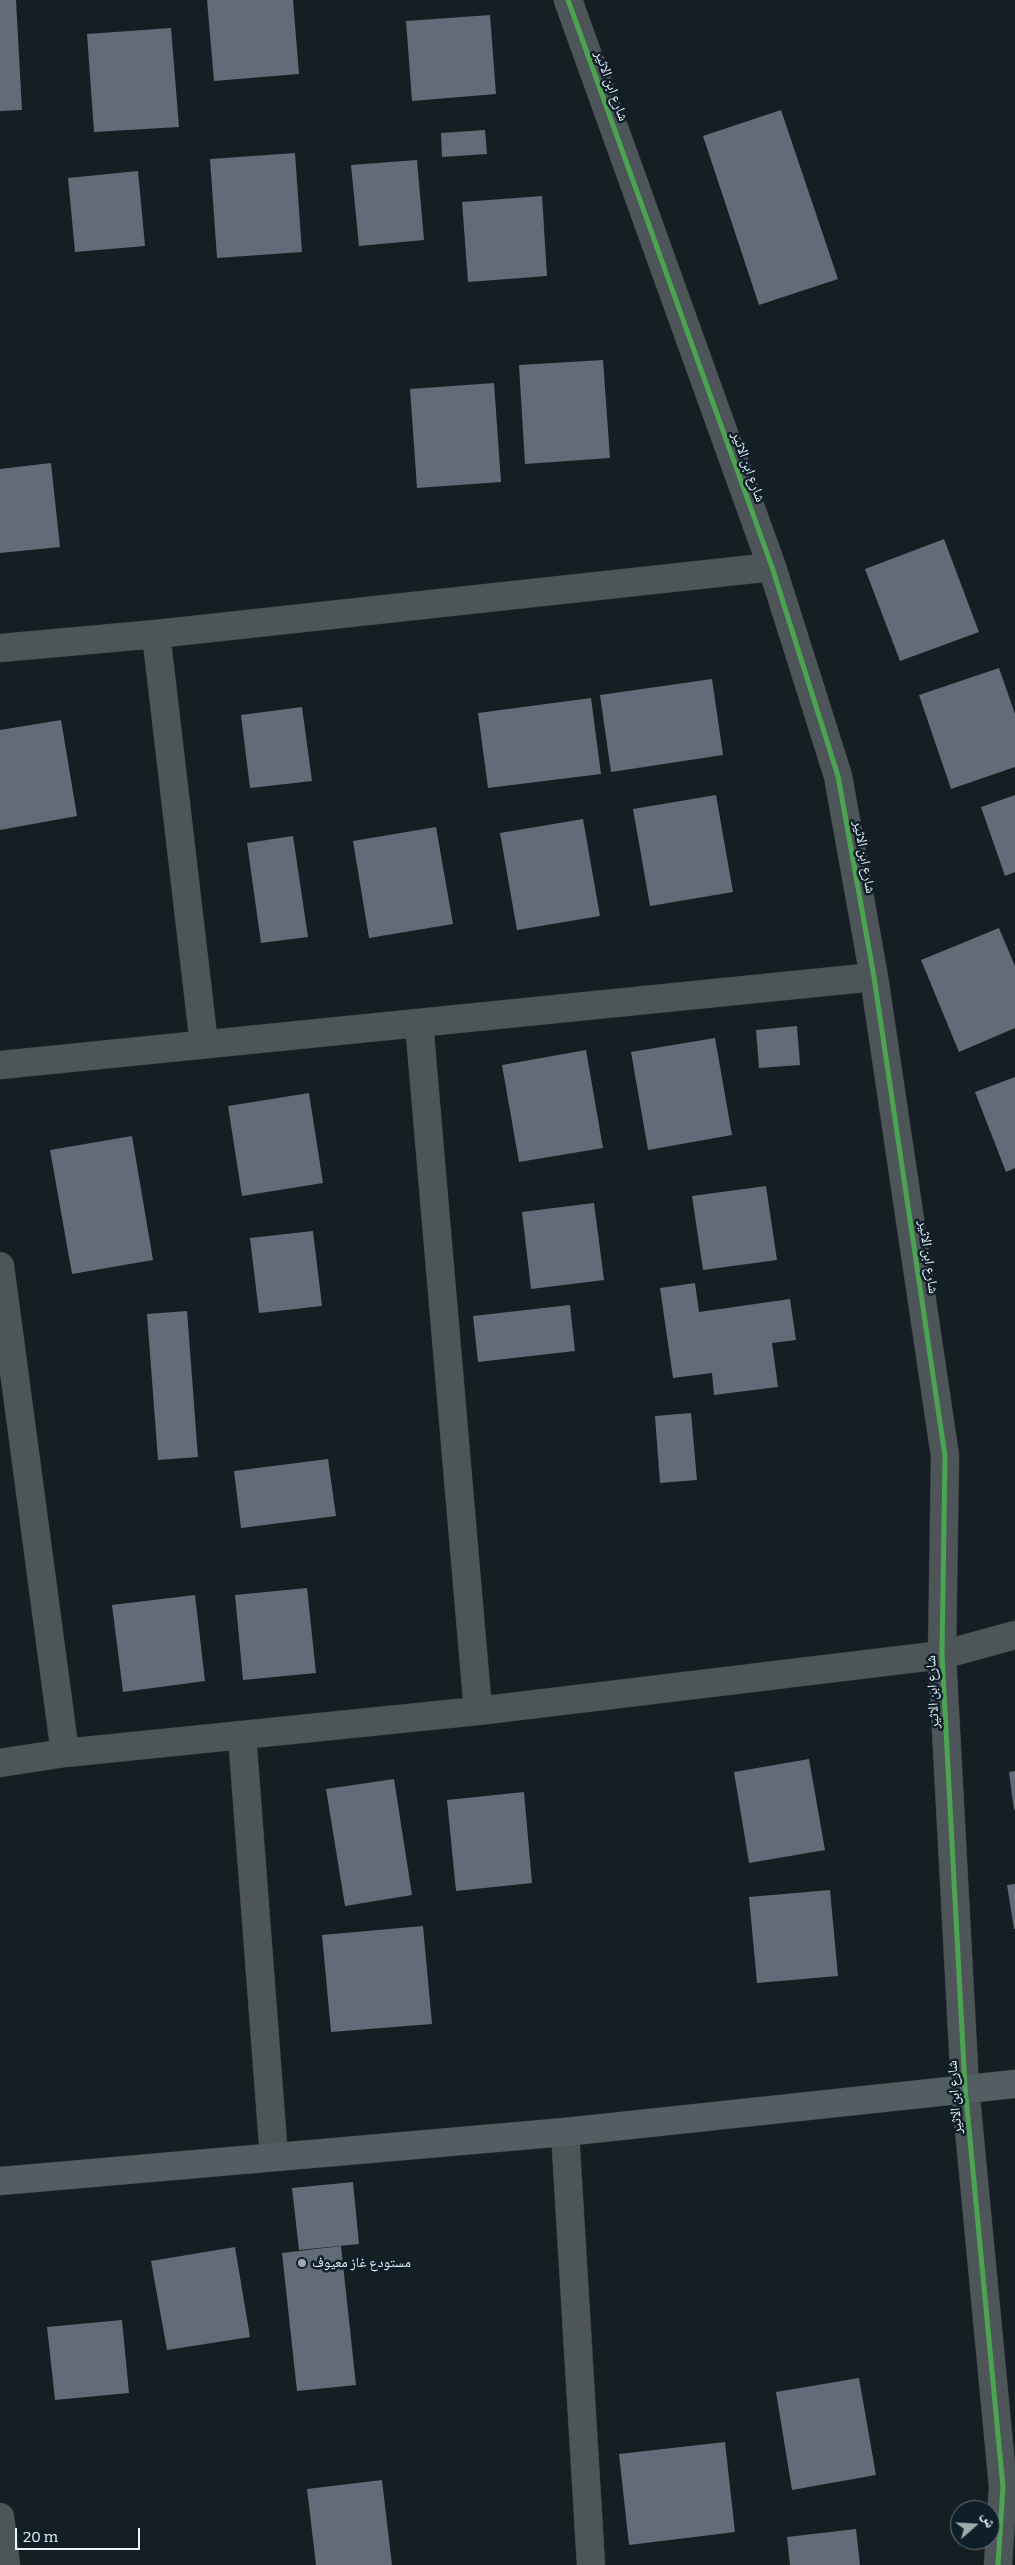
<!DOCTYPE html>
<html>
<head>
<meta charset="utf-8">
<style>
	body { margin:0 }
	#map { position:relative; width:1015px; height:2565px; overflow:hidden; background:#151e23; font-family:Bitter,"Noto Naskh Arabic",serif }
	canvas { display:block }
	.north { position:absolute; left:950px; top:2500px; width:50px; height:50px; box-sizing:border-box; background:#0f1f29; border:1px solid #67757d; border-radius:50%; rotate:71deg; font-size:14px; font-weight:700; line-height:20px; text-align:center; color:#eaf5fb }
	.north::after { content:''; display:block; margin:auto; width:18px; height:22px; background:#9faaaf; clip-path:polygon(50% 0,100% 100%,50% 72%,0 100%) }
	.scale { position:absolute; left:15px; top:2528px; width:125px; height:22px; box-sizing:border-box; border:2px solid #eaf5fb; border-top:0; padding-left:6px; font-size:15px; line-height:18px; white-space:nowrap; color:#eaf5fb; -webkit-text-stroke:4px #0f1f29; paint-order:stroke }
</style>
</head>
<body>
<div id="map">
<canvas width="1015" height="2565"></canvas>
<div class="north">ش</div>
<div class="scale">20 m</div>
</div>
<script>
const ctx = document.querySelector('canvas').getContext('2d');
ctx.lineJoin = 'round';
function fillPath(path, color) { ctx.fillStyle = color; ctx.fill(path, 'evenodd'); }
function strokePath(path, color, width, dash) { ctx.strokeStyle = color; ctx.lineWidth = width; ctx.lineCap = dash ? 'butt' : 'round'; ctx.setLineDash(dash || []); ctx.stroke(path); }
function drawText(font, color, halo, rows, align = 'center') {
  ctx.font = font + ' Bitter,"Noto Naskh Arabic",serif'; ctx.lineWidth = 5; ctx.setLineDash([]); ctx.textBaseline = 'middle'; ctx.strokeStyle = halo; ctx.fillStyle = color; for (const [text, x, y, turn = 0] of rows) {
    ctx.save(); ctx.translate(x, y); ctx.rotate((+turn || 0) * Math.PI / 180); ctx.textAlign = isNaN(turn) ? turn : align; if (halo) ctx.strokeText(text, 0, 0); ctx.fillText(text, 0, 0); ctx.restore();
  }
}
const building = new Path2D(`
	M0 0H16L22 110 0 111Z
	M207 0H293L299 74 214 81Z
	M490 15 496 94 412 101 406 21Z
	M171 28 179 127 94 132 87 34Z
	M781 110 838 279 759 305 703 136Z
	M485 130 487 154 442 157 441 133Z
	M295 153 302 252 217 258 210 159Z
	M417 160 424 240 359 246 351 165Z
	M138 171 145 246 75 252 68 178Z
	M542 196 547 276 468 282 462 202Z
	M603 360 610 458 525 464 519 365Z
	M494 383 501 482 417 488 410 389Z
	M51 463 60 547 0 553V469Z
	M944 539 979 632 900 661 865 569Z
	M999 668 1015 714V767L951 789 919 695Z
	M712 679 723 755 611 772 600 695Z
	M591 698 601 774 488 788 478 713Z
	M302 707 312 781 250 788 241 715Z
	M61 720 77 816 0 830V730Z
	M716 795 733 892 650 906 633 809Z
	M1015 795V872L1005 876 981 807Z
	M583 819 600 916 517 930 500 833Z
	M436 827 453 924 369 938 353 841Z
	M293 836 308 937 261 943 247 843Z
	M999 928 1015 966V1028L959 1052 921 960Z
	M797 1026 800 1065 759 1068 756 1030Z
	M715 1038 732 1135 648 1150 631 1052Z
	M586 1050 603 1148 519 1162 502 1065Z
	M1015 1077V1168L1006 1172 975 1092Z
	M309 1093 323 1183 242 1196 228 1106Z
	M132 1136 153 1260 72 1274 50 1150Z
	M766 1186 777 1260 703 1270 692 1196Z
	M594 1203 604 1280 531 1289 522 1212Z
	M313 1231 322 1306 259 1313 250 1238Z
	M695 1283 699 1312 790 1299 796 1340 772 1343 778 1387 714 1395 712 1373 673 1378 660 1288Z
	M570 1305 575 1351 478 1362 473 1316Z
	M187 1311 198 1457 158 1460 147 1314Z
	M691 1413 697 1480 660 1483 655 1416Z
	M328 1459 336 1516 241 1528 234 1471Z
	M307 1588 316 1673 243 1680 235 1595Z
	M195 1595 205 1681 123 1692 112 1605Z
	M809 1759 825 1850 749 1863 734 1772Z
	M1015 1771V1810H1014L1009 1772Z
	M394 1779 412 1895 345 1906 326 1789Z
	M524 1792 532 1883 456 1891 447 1800Z
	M1015 1884V1929H1014L1007 1885Z
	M830 1890 838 1976 757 1983 749 1897Z
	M423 1926 432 2024 331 2032 322 1935Z
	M353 2182 359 2244 299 2250 292 2188Z
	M341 2246 356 2385 297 2391 282 2253Z
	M235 2247 250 2337 167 2350 151 2261Z
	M122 2320 129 2393 55 2400 47 2327Z
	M859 2378 876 2475 792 2490 776 2392Z
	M725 2442 735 2532 629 2545 619 2454Z
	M382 2480 392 2565H316L307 2489Z
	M856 2529 860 2565H790L787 2537Z`);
const minor = new Path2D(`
	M568 0 772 567 838 776 874 977 945 1456 942 1655 965 2087 1003 2487 998 2565
	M156 634 204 1044
	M0 648 156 634 772 567
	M419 1023 478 1711
	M0 1065 874 977
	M0 1266 65 1753
	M242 1735 274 2157
	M0 1763 65 1753 478 1711 942 1655 1015 1635
	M565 2132 591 2565
	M0 2517 6 2565`);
const major = new Path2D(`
	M0 2181 565 2132 1015 2084`);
const cycleway = new Path2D(`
	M568 0 772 567 838 776 874 977 945 1456 942 1655 965 2087 1003 2487 998 2565`);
const markers = [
	[302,2263,5,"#9faaaf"]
];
const streetNames = [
	["شارع ابن الاثير",611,86,70],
	["شارع ابن الاثير",748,467,70],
	["شارع ابن الاثير",864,857,80],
	["شارع ابن الاثير",928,1257,82],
	["شارع ابن الاثير",933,1692,-93],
	["شارع ابن الاثير",955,2097,-94]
];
const poiNames = [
	["مستودع غاز معيوف",312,2263]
];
fillPath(building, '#626b77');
strokePath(minor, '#353b3f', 29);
strokePath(major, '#353b3f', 29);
strokePath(minor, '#4e5559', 28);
strokePath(major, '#525e62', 28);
strokePath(cycleway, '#4ca352', 5);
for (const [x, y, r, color] of markers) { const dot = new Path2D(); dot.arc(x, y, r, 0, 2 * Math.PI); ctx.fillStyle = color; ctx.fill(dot); strokePath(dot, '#0f1f29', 2); }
drawText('14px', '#eaf5fb', '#0f1f29', streetNames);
drawText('14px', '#eaf5fb', '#0f1f29', poiNames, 'left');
</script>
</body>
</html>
